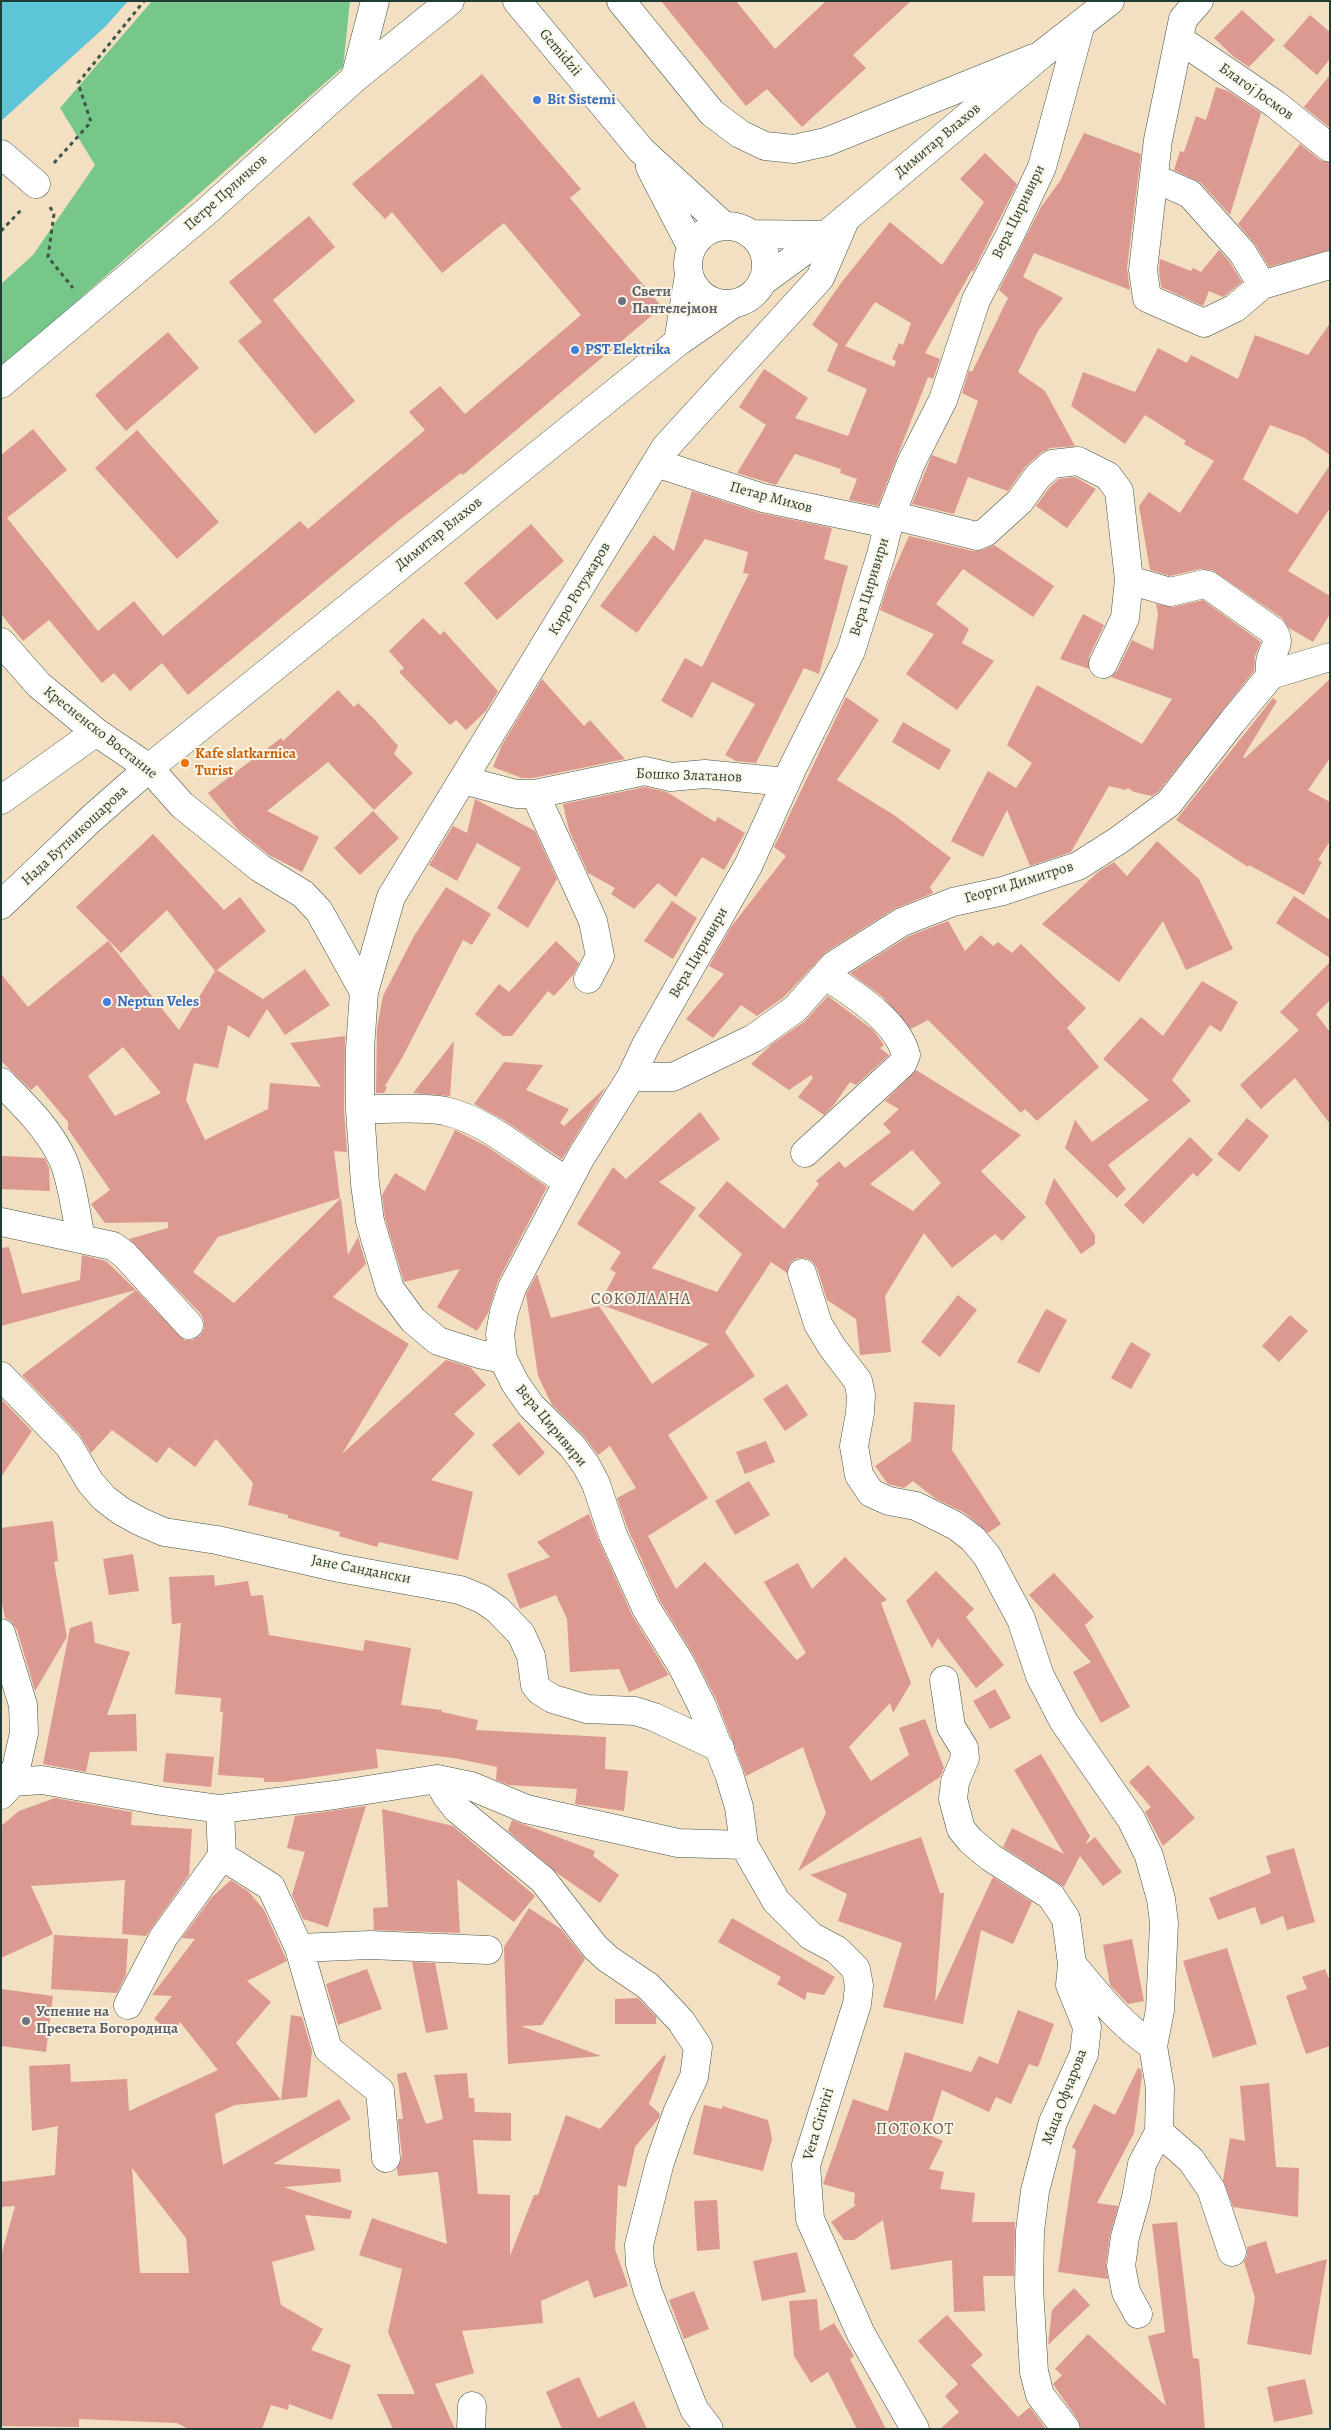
<!DOCTYPE html>
<html>
<head>
<meta charset="utf-8">
<style>
	body { margin:0 }
	#map { position:relative; width:1331px; height:2430px; overflow:hidden; background:#f3dfc1; font-family:Alegreya,serif }
	canvas { display:block }
	.frame { position:absolute; inset:0; border:2px solid #1f3d34; pointer-events:none }
</style>
</head>
<body>
<div id="map">
<canvas width="1331" height="2430"></canvas>
<div class="frame"></div>
</div>
<script>
const ctx = document.querySelector('canvas').getContext('2d');
ctx.lineJoin = 'round';
function fillPath(path, color) { ctx.fillStyle = color; ctx.fill(path, 'evenodd'); }
function strokePath(path, color, width, dash) { ctx.strokeStyle = color; ctx.lineWidth = width; ctx.lineCap = dash ? 'butt' : 'round'; ctx.setLineDash(dash || []); ctx.stroke(path); }
function drawText(font, color, halo, rows, align = 'center') {
  ctx.font = font + ' Alegreya,serif'; ctx.lineWidth = 4; ctx.setLineDash([]); ctx.textBaseline = 'middle'; ctx.strokeStyle = halo; ctx.fillStyle = color; for (const [text, x, y, turn = 0] of rows) {
    ctx.save(); ctx.translate(x, y); ctx.rotate((+turn || 0) * Math.PI / 180); ctx.textAlign = isNaN(turn) ? turn : align; if (halo) ctx.strokeText(text, 0, 0); ctx.fillText(text, 0, 0); ctx.restore();
  }
}
const green = new Path2D(`
	M152 1H350L343 67 1 368V284L33 255 95 165 60 108Z`);
const water = new Path2D(`
	M1 1H128L106 26 1 121Z`);
const building = new Path2D(`
	M661 1H736L775 49 826 1H911L853 55 866 68 802 127 767 89 746 106Z
	M1242 10 1275 40 1249 67 1234 57 1214 38Z
	M1310 15 1330 32V59L1317 75 1283 46Z
	M482 74 581 189 570 198 662 307 463 475 461 473 397 522 188 695 162 663 130 691 114 673 102 683 49 620 23 641 1 614V455L33 429 67 470 7 518 98 631 134 601 163 636 300 521 308 529 425 430 409 412 440 386 465 414 581 315 504 223 442 273 392 212 385 219 352 184Z
	M1330 75V128L1304 107Z
	M1216 87 1228 91 1261 113 1230 215 1201 183 1174 170 1180 151 1184 152 1196 116 1206 120Z
	M1084 133 1141 154 1127 268 1130 290 1034 253 1023 277 1063 298 1038 331 1018 372 1045 391 1075 446 1050 448 1042 452 1025 467 1008 491 968 477 954 514 912 504 932 455 956 464 978 401 962 393 969 370 972 372 1008 298 999 290 1041 207 1060 181Z
	M1300 144 1320 160 1330 163V250L1269 267 1255 244 1238 224Z
	M985 153 1017 184 973 272 972 270 925 353 940 359 933 379 928 377 878 506 849 500 857 479 840 473 841 469 795 454 776 485 737 473 766 425 739 407 764 369 808 398 795 418 848 436 867 389 827 371 838 344 812 325 841 283 890 222 942 265 984 202 960 179ZM875 302 911 323 903 345 899 343 892 359 896 361 894 367 845 346Z
	M309 216 335 247 273 300 355 401 315 434 238 341 262 322 229 282Z
	M1219 250 1229 261 1242 282 1226 295 1223 297 1209 291 1203 306 1161 287 1159 270 1160 259 1191 271 1193 268 1201 272Z
	M1330 323V455L1305 438 1270 425 1243 479 1297 514 1330 465V508L1288 571 1330 596V614L1313 642 1289 628 1282 618 1212 570 1200 569 1170 576 1150 570 1139 506 1149 492 1180 513 1214 461 1184 444 1186 441 1145 415 1125 444 1071 406 1083 372 1135 392 1158 348 1187 363 1191 355 1238 379 1255 335 1308 355Z
	M168 332 199 368 126 431 95 395Z
	M137 430 219 522 177 559 95 468Z
	M1075 477 1096 489 1067 528 1036 506 1050 487 1059 479Z
	M692 491 760 513 832 528 824 559 848 566 819 674 804 668 756 763 736 761 725 755 755 704 712 682 692 718 661 701 685 658 702 667 749 574 743 573 748 552 705 539 637 633 600 606 654 535 674 551Z
	M531 524 564 561 497 620 464 583Z
	M909 536 973 551 983 550 994 545 1054 586 1033 617 963 569 936 604 969 629 962 643 994 661 957 710 906 674 934 634 880 610 889 581Z
	M1203 600 1261 642 1255 656 1254 671 1158 792 1152 796 1134 792 1128 788 1126 790 1109 786 1071 852 1030 866 1007 810 983 857 951 841 988 771 1016 788 1032 763 1007 745 1037 685 1142 744 1172 699 1111 677 1117 671 1132 640 1153 650 1158 614 1156 604 1173 607Z
	M1083 614 1104 625 1089 657V669L1060 659Z
	M423 618 440 635 444 631 498 691 486 711 466 730 456 720 450 725 399 672 404 668 389 651Z
	M542 679 584 726 590 720 625 759 533 778H522L493 767 502 745Z
	M1330 679V758L1308 790 1330 802V841L1318 860 1322 862 1304 895 1249 865 1248 867 1176 820 1273 698 1277 701 1243 757 1245 758Z
	M338 690 354 707 358 703 376 721 398 746 394 754 413 773 374 810 328 762 267 811 319 837 302 872 269 855 239 831 208 793 281 738 283 741Z
	M846 697 879 720 837 780 894 815 951 858 930 887 933 893 894 909 826 952 784 997 757 1016 741 1005 713 1038 686 1019 724 974 709 966 731 927 786 856 774 847Z
	M903 722 951 750 939 770 892 742Z
	M645 787 667 792 715 822 718 817 745 833 724 870 702 857 676 897 658 883 634 909 611 894 615 888 588 873 569 830 563 804Z
	M475 799 535 831 557 879 528 928 497 908 521 868 477 843 457 881 429 865 453 826 467 833Z
	M373 811 399 838 360 875 334 848Z
	M153 834 224 910 240 897 266 931 217 970 263 999 305 969 330 1005 285 1035 267 1009 249 1038 228 1025 218 1068 194 1063 186 1100 205 1140 268 1109 270 1083 321 1087 290 1043 345 1036 344 1109 347 1152 334 1151 340 1198 218 1237 193 1272 234 1303 341 1198 348 1255 358 1237 366 1264 333 1297 409 1344 342 1454 446 1360 470 1367 486 1385 454 1414 475 1434 431 1480 473 1492 458 1560 379 1542 377 1547 339 1536 340 1532 288 1518V1515L248 1505 253 1483 216 1439 195 1467 169 1447 157 1463 112 1430 91 1453 80 1435 22 1375 136 1290 184 1340H193L200 1336 204 1329V1321L201 1314 129 1239 168 1228V1222L105 1223 91 1204 110 1190 68 1129V1122L37 1085 31 1090 1 1061V974L28 1007 108 941 179 1030 215 971 167 910 121 953 76 907ZM123 1047 161 1093 115 1116 88 1076Z
	M1157 841 1199 879 1233 949 1186 970 1163 921 1119 982 1042 924 1098 872 1114 862 1127 876Z
	M446 887 491 914 472 945 463 940 402 1058 385 1086 387 1087 384 1093H376L377 1028 383 996 414 936Z
	M1294 896 1330 920V958L1276 923Z
	M672 901 697 918 673 959 644 941Z
	M948 921 965 951 981 935 993 946 998 942 1012 953 1021 944 1086 1008 1067 1028 1099 1067 1037 1121 1025 1109 1021 1113 928 1020 911 1029 883 997 850 973 909 936Z
	M556 941 579 963 573 975 554 996 548 991 512 1036H503L475 1014 499 984 509 992Z
	M1330 962V1000L1316 1014 1330 1032V1124L1295 1078 1261 1109 1240 1085 1299 1030 1280 1012Z
	M1202 981 1238 1002 1221 1032 1210 1025 1172 1080 1191 1101 1108 1165 1126 1189 1117 1198 1065 1148 1075 1120 1092 1142 1149 1100 1103 1059 1141 1017 1163 1036Z
	M828 996 873 1030 884 1045 880 1048 889 1055 856 1085 850 1082 833 1106 824 1115 798 1097 813 1078 811 1075 789 1090 751 1064 772 1044 804 1022Z
	M454 1041 450 1096 413 1093Z
	M504 1062 543 1065 526 1090 569 1109 560 1123 564 1126 606 1087 562 1159 502 1119 474 1104Z
	M916 1070 1021 1135 981 1171 1026 1217 1002 1241 995 1234 952 1268 924 1233 885 1296 891 1352 860 1355 856 1319 827 1300 817 1268 812 1261 805 1258H797L790 1263 787 1273 771 1262 725 1332 755 1376 668 1435 708 1498 648 1536 676 1589 705 1562 797 1660 806 1653 764 1582 798 1563 812 1589 845 1557 887 1600 881 1603 911 1683 893 1713 890 1703 849 1747 871 1781 909 1755 899 1728 925 1719 944 1768 940 1777 798 1871 826 1813 803 1747 746 1776 716 1699 694 1656 660 1601 628 1529 617 1498 636 1488 610 1446 598 1455 583 1435 552 1405 538 1376 526 1294 537 1274 551 1318 599 1306 652 1384 709 1344 599 1304 616 1273 610 1269 621 1252 577 1224 613 1167 626 1179 700 1112 720 1139 659 1182 696 1208 652 1268 717 1292 742 1254 698 1216 727 1181 784 1229 819 1184 816 1181 839 1161 845 1168 891 1132 883 1124 899 1109 885 1101ZM912 1150 941 1183 913 1211 870 1184Z
	M1247 1118 1269 1136 1239 1172 1217 1154Z
	M455 1130 486 1146 547 1187 498 1281 488 1313 477 1331 437 1307 460 1269 404 1282 385 1218 382 1195 395 1173 425 1191Z
	M1190 1137 1213 1160 1197 1177 1193 1173 1143 1224 1124 1205Z
	M1 1156 45 1158 49 1168 50 1191 1 1189Z
	M1054 1178 1095 1235V1244L1081 1254 1045 1203Z
	M9 1247 22 1294 80 1280 82 1255 106 1261 136 1290 1 1326V1248Z
	M958 1295 977 1310 940 1357 921 1342Z
	M1046 1309 1067 1320 1039 1373 1017 1362Z
	M1290 1315 1308 1331 1279 1362 1262 1346Z
	M1131 1342 1151 1354 1131 1389 1111 1378Z
	M787 1384 808 1415 785 1431 763 1399Z
	M1 1399 32 1431 1 1477Z
	M914 1402 955 1405 952 1450 1001 1524 988 1533 965 1513 936 1499 913 1481 904 1488 888 1484 875 1466 911 1441Z
	M519 1422 545 1453 519 1476 492 1445Z
	M766 1441 775 1462 745 1474 736 1452Z
	M749 1481 770 1515 735 1535 715 1501Z
	M589 1514 599 1541 632 1615 669 1675 629 1692 619 1669 570 1672 567 1619 556 1595 520 1609 507 1574 550 1557 537 1542Z
	M53 1521 58 1561 54 1562 67 1637 35 1691 17 1630 11 1621 5 1618 1 1599V1528Z
	M133 1554 139 1591 109 1595 103 1559Z
	M936 1571 974 1609 966 1617 1004 1665 976 1688 938 1638 932 1648 906 1601Z
	M1054 1573 1094 1617 1085 1625 1130 1707 1101 1723 1073 1672 1091 1662 1029 1595Z
	M214 1575 215 1586 248 1581 251 1596 263 1595 269 1635 363 1651 365 1640 411 1648 401 1705 442 1710V1712L478 1720 476 1730 606 1737 605 1769 628 1771 624 1811 575 1804 577 1789 509 1785 496 1780 497 1767 454 1758 376 1749 378 1768 281 1782H264V1778L218 1775 223 1712H220L221 1698 175 1694 181 1623 172 1624 169 1577Z
	M92 1621 95 1643 130 1652 107 1715 136 1714 137 1751 90 1752 86 1772 43 1764 70 1628Z
	M995 1689 1011 1718 990 1729 973 1701Z
	M166 1753 214 1757 211 1787 163 1782Z
	M1041 1754 1090 1836 1085 1845 1095 1837 1122 1872 1103 1886 1080 1856 1064 1887 1003 1847 1012 1828 1064 1854 1014 1770Z
	M1148 1765 1195 1818 1163 1846 1145 1812 1151 1807 1129 1782Z
	M55 1798 132 1812 131 1825 192 1829 189 1875 146 1936 122 1934 125 1880 31 1886 53 1934 1 1958V1826L19 1811Z
	M366 1806 328 1927 303 1919 292 1895 305 1852 287 1848 295 1816Z
	M382 1809 453 1826 535 1896 514 1922 457 1879 460 1933 374 1930 373 1908 388 1907Z
	M512 1820 595 1851 593 1856 619 1875 600 1903 557 1873 508 1831Z
	M921 1837 940 1893H944L935 2002 993 1877 1032 1902 1013 1944 981 1930 963 2024 883 2007 902 1943 838 1921 847 1894 810 1875Z
	M1294 1848 1315 1922 1287 1930 1283 1916 1261 1925 1255 1907 1218 1920 1209 1898 1271 1873 1266 1856Z
	M231 1880 249 1892 264 1910 287 1961 247 1981 271 2002 236 2043 281 2100 235 2105 215 2114 223 2165 339 2099 351 2119 273 2164 340 2169 341 2182 284 2187 352 2211 350 2219 305 2215 315 2250 272 2262 281 2305 323 2329 311 2350 351 2365 332 2420 289 2404 288 2410 271 2405 262 2429H188L177 2423 79 2419V2427L1 2426V2256L15 2206 1 2207V2182L55 2175 58 2126 32 2131 29 2066 70 2064 71 2082 127 2079 129 2111 218 2070 180 2022 172 2033 154 2019 172 1996 152 1995 195 1939 182 1938 212 1897ZM132 2168 186 2238 189 2273H140Z
	M529 1908 561 1929 585 1959 542 2025 521 2026 601 2056 508 2064 504 1947Z
	M732 1918 835 1977 824 1995 807 1992 805 2000 777 1984 781 1977 718 1942Z
	M54 1935 128 1939 126 1975 117 1993 51 1989Z
	M1132 1939 1144 2001 1128 2004 1110 1985 1103 1945Z
	M1227 1948 1257 2044 1213 2058 1183 1961Z
	M412 1962 435 1963 448 2029 426 2033Z
	M367 1969 382 2009 338 2025 326 1984Z
	M1325 1969 1330 1981V2046L1306 2054 1286 1996 1307 1989 1302 1977Z
	M1 1989 53 1996 46 2052 1 2046Z
	M638 1998 656 2017V2024H615V1999Z
	M1018 2010 1054 2024 1038 2067 1029 2064 1011 2104 996 2097 989 2112 942 2090 928 2134 943 2141 929 2169 944 2172 940 2189 975 2193 972 2222H1015L1014 2276H983L985 2311 954 2312 952 2260 891 2270 883 2220 854 2240H844L831 2222 856 2205 854 2204 855 2193 823 2184 853 2099 888 2111 905 2052 971 2072 979 2056 998 2064Z
	M291 2015 302 2017 312 2051 307 2097 281 2100Z
	M664 2055 666 2056 649 2104 660 2114 659 2118 635 2147 626 2187 618 2185 615 2249 628 2286 594 2298 588 2280 541 2301 543 2323 462 2331 474 2373 435 2384 455 2429H393L377 2394H415L388 2332 402 2269 359 2255 372 2218 447 2244 438 2172 398 2176 397 2168 402 2157 398 2119H403L397 2074 406 2072 426 2124 443 2119 434 2075 467 2073 469 2098H474L475 2112 511 2113V2141L473 2140 478 2194 510 2195V2256L534 2195H538L566 2115 600 2129Z
	M1138 2068 1141 2069 1142 2076 1134 2133 1097 2203 1118 2206 1110 2235 1106 2264 1108 2279 1058 2272 1076 2150 1072 2147 1094 2104 1115 2115Z
	M1269 2083 1276 2167 1299 2168 1298 2217 1233 2207 1223 2180 1230 2138 1245 2141 1240 2086Z
	M704 2105 722 2109V2106L768 2120 772 2139 763 2171 693 2154Z
	M717 2200 720 2249 697 2251 694 2201Z
	M1177 2222 1193 2358 1199 2359 1205 2429H1081L1078 2420 1053 2384 1062 2375 1055 2369 1088 2334 1166 2406 1148 2336 1165 2332 1152 2224Z
	M1266 2241 1276 2274 1327 2259 1311 2355 1247 2344 1255 2298 1244 2262 1247 2255V2247Z
	M797 2252 806 2292 762 2301 753 2261Z
	M1074 2288 1090 2305 1048 2345 1052 2310Z
	M694 2291 709 2329 684 2339 669 2300Z
	M817 2299 820 2331 834 2323 854 2356 850 2359 886 2429H857L828 2372 811 2383 794 2356 789 2301Z
	M947 2315 983 2355 971 2365 1018 2417 1030 2407 1046 2429H940L959 2412 945 2396 958 2384 918 2341Z
	M579 2377 598 2418 634 2401 647 2429H562L546 2392Z
	M1305 2379 1313 2414 1274 2422 1267 2387Z`);
const path = new Path2D(`
	M54 163 91 122 78 83 144 1
	M50 207 54 214 48 257 73 288
	M1 231 23 208`);
const minor = new Path2D(`
	M621 1 712 113 740 134 765 146 794 149 826 142 1034 58
	M1199 1 1183 19 1158 140 1143 270 1147 298 1204 323 1235 308 1262 285 1330 265
	M1179 39 1275 104 1330 148
	M355 78 375 1
	M1 154 36 184
	M1154 178 1190 194 1242 252 1262 285
	M678 342 689 275
	M1 384 207 211 355 78 450 1
	M656 463 763 498 888 524
	M891 515 977 536 986 532 1020 501 1038 476 1052 464 1078 461 1108 476 1119 491 1129 580 1125 618 1103 664
	M1129 580 1170 592 1204 584 1208 585 1273 631C1283 644 1271 650 1270 663 1269 667 1270 671 1271 675
	M1 642 39 685 96 732 149 768 182 805 260 868 303 894 319 911 364 992 360 1049V1109L365 1184 370 1221 390 1289 413 1320 438 1341 479 1354 503 1359
	M463 780 516 794H535L593 921 600 956 588 979
	M535 794 645 771 671 777 705 774 786 782
	M1 800 96 732
	M1 905 91 819 149 768 678 342 733 304
	M364 992 391 897 665 448 820 278 846 218
	M631 1077H673L754 1038 795 1009 834 965 902 922 953 902 1003 891 1078 866 1119 840 1169 803 1232 722 1271 675 1330 657
	M1 1082C24 1105 50 1130 63 1160 72 1180 76 1215 81 1238
	M360 1109C386 1110 420 1106 445 1111 492 1122 527 1159 568 1181
	M805 1153 902 1064 906 1055C897 1020 853 994 825 975
	M1 1222 113 1246 125 1255 189 1325
	M802 1273 818 1324 832 1347 858 1381 861 1395 860 1413 854 1446 859 1475 871 1493 889 1501 916 1506 956 1526 973 1539 987 1556 1021 1619 1040 1676 1064 1722 1131 1819 1149 1856 1161 1899 1164 1923 1160 2010 1153 2046 1160 2088 1159 2132 1142 2164 1136 2198 1125 2237 1121 2266 1126 2292 1138 2314
	M1 1376 69 1446 90 1482 104 1498 121 1511 141 1522 164 1532 217 1540 339 1568 460 1590 482 1599 498 1610 521 1634 531 1656 535 1685 540 1691 553 1699 587 1709 635 1711 654 1717 720 1748
	M1 1633 23 1705 24 1733 13 1782 1 1795
	M944 1680 951 1727 964 1748 965 1758 955 1782 953 1799 961 1829 970 1840 990 1857 1051 1896 1066 1919 1072 1964
	M1 1777 13 1782 42 1780 162 1801 220 1809 335 1795 437 1779 471 1786 526 1809 678 1843 744 1845
	M437 1779 446 1795 457 1809 543 1880 595 1947 608 1959 648 1986 681 2021 698 2047 694 2077 677 2113 660 2162 639 2245 640 2264 648 2292 694 2409 709 2429
	M220 1809 222 1856 271 1887 299 1948 328 2049 380 2091 386 2158
	M299 1948 370 1945 488 1950
	M128 2005 163 1938 222 1856
	M1159 2132 1191 2160 1211 2189 1232 2252
	M471 2429 472 2406
	M915 2429 861 2334 810 2219 806 2165 857 2004 859 1986 856 1969 837 1950 811 1936 776 1901 744 1845 739 1807 729 1774 702 1706 681 1664 646 1608 613 1535 596 1484 586 1465 572 1446 531 1406 515 1383 503 1359 500 1334 504 1312 512 1288 581 1157 631 1077 646 1045 748 866 792 769 851 651 881 555 891 515 911 463 943 400 976 300 1010 235 1042 167 1080 27
	M1066 2429 1040 2395 1034 2372 1029 2287 1030 2231 1035 2191 1053 2122 1084 2054 1087 2027 1070 1985 1072 1964C1097 1994 1120 2024 1153 2046`);
const major = new Path2D(`
	M517 1 641 150 724 226
	M650 167 692 248
	M688 265a39 39 0 1 1 78 0a39 39 0 1 1-78 0Z
	M750 234 826 235
	M762 282 826 235 1041 55 1110 1`);
const markers = [
	[537,100,5,"#3f7fe0"],
	[622,301,5,"#6b7280"],
	[575,350,5,"#3f7fe0"],
	[185,763,5,"#e8710a"],
	[107,1002,5,"#3f7fe0"],
	[26,2021,5,"#6b7280"]
];
const streetNames = [
	["Gemidzii",560,53,50],
	["Благој Јосмов",1256,92,35],
	["Димитар Влахов",938,141,-40],
	["Петре Прличков",226,193,-42],
	["Вера Циривири",1019,212,-64],
	["Петар Михов",771,498,15],
	["Димитар Влахов",439,534,-39],
	["Вера Циривири",870,587,-73],
	["Киро Рогужаров",580,589,-59],
	["Кресненско Востание",100,733,38],
	["Бошко Златанов",689,776,2],
	["Нада Бутникошарова",75,836,-43],
	["Георги Димитров",1019,883,-17],
	["Вера Циривири",699,953,-60],
	["Вера Циривири",551,1426,50],
	["Јане Сандански",361,1570,11],
	["Маца Офчарова",1065,2097,-69],
	["Vera Ciriviri",819,2124,-73]
];
const shopNames = [
	["Bit Sistemi",547,100],
	["PST Elektrika",585,350],
	["Neptun Veles",117,1002]
];
const worshipNames = [
	["Свети",632,292],
	["Пантелејмон",632,309],
	["Успение на",36,2012],
	["Пресвета Богородица",36,2029]
];
const foodNames = [
	["Kafe slatkarnica",195,754],
	["Turist",195,771]
];
const neighbourhoodNames = [
	["СОКОЛААНА",641,1300],
	["ПОТОКОТ",915,2130]
];
fillPath(green, '#76c789');
fillPath(water, '#5cc5d8');
fillPath(building, '#dc9991');
strokePath(minor, '#3f5549', 29);
strokePath(major, '#3f5549', 29);
strokePath(path, '#3f5549', 3, [4, 4]);
strokePath(minor, '#fff', 28);
strokePath(major, '#fff', 28);
for (const [x, y, r, color] of markers) { const dot = new Path2D(); dot.arc(x, y, r, 0, 2 * Math.PI); ctx.fillStyle = color; ctx.fill(dot); strokePath(dot, '#fcf5e5', 2); }
drawText('15px', '#1f3d34', '#fcf5e5', streetNames);
drawText('bold 15px', '#366cbe', '#fcf5e5', shopNames, 'left');
drawText('bold 15px', '#5b616d', '#fcf5e5', worshipNames, 'left');
drawText('bold 15px', '#c56008', '#fcf5e5', foodNames, 'left');
ctx.letterSpacing = '1px';
drawText('16px', '#615d55', '#fcf5e5', neighbourhoodNames);
ctx.letterSpacing = '0px';
</script>
</body>
</html>
